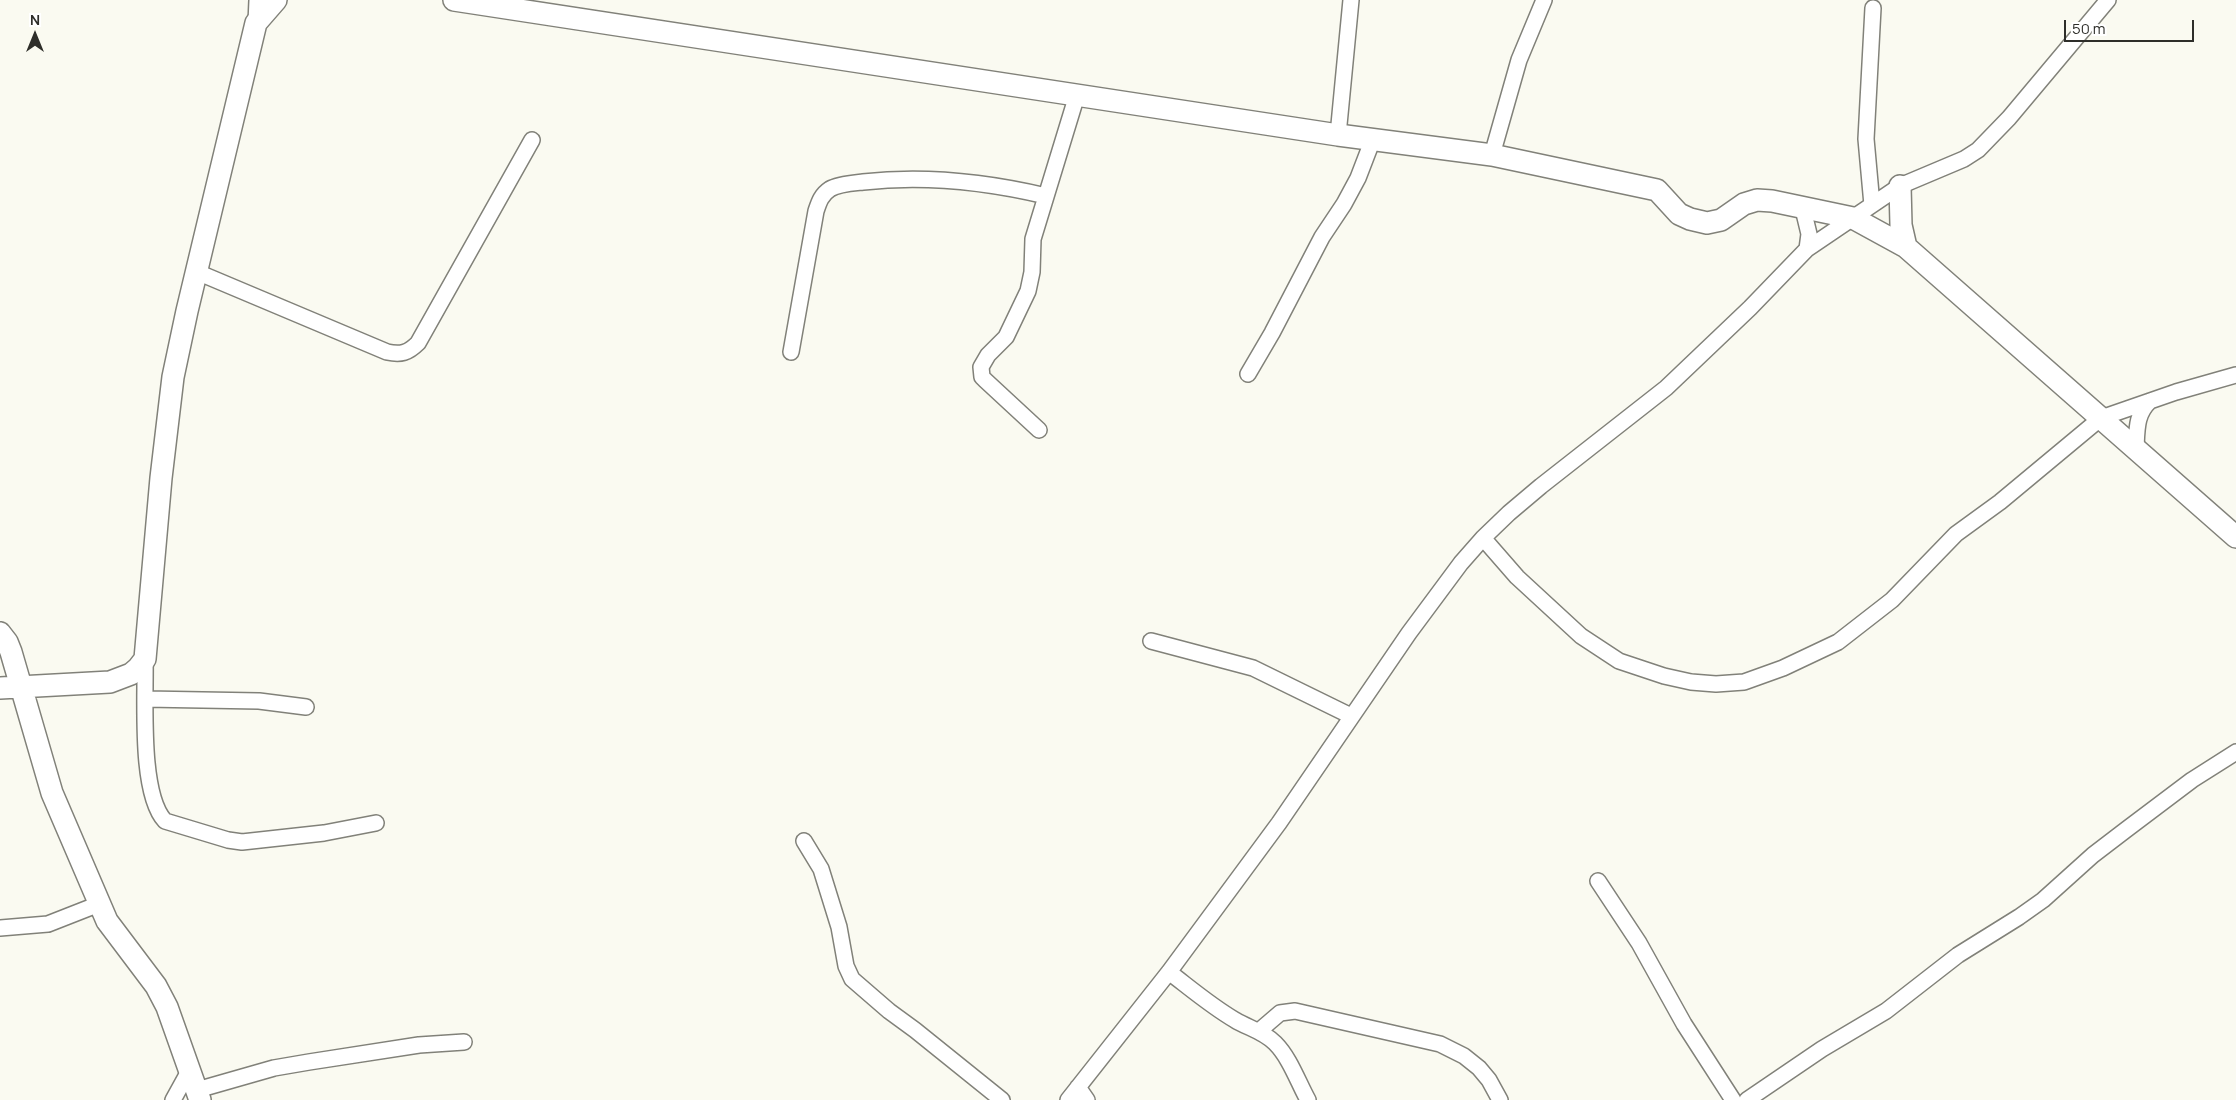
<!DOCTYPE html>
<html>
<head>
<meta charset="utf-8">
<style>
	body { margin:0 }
	#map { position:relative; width:2236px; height:1100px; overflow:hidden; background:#fafaf1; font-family:Manrope,sans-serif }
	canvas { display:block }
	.north { position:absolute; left:10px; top:10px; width:50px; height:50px; -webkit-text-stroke:4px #fff; paint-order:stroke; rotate:0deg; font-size:14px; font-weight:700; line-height:20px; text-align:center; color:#2e2e2a }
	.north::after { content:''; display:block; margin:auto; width:18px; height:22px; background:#2e2e2a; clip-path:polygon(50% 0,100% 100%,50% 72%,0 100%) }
	.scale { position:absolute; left:2064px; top:20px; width:130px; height:22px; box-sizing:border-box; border:2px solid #2e2e2a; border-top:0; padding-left:6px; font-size:15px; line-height:18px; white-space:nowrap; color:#2e2e2a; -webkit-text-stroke:4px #fff; paint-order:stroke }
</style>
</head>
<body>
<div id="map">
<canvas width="2236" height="1100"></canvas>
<div class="north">N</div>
<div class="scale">50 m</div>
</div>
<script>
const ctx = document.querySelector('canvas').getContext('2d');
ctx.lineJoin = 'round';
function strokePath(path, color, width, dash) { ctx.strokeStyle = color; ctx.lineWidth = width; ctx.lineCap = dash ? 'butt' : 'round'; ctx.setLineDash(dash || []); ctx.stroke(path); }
const street = new Path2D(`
	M256 23 257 0
	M1338 135 1351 0
	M1492 155 1519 60 1544 0
	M1872 205 1866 139 1873 8
	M1803 209 1809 234 1807 249
	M197 272 387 352C401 355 408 353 418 343L532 140
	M791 352 816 211C819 202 821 195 830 189 838 184 854 183 863 182 925 175 987 182 1046 196
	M1248 374 1272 333 1322 237 1344 204 1358 178 1373 139
	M1039 430 985 380 982 377 981 367 988 355 1006 337 1028 291 1032 272 1033 239 1077 95
	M2136 448C2137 429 2136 414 2150 401
	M1483 538 1517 577 1581 636 1619 661 1664 676 1691 682 1716 684 1744 682 1783 668 1838 642 1892 600 1956 534 2000 502 2101 418 2176 392 2236 375
	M1151 641 1253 668 1351 716
	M145 659C146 698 139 793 165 821L228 840 242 842 324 833 376 823
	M146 699 259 701 306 707
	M804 841 821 869 839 927 846 966 852 979 889 1011 915 1030 1002 1100
	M1598 881 1639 943 1684 1024 1733 1100
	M0 928 48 924 99 904
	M1169 972C1190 988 1211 1006 1235 1020 1248 1028 1263 1031 1275 1043 1290 1058 1298 1082 1308 1100
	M1259 1031 1280 1013 1295 1011 1440 1044 1464 1056 1479 1068 1489 1080 1500 1100
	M1078 1087 1087 1100
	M197 1090 274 1068 309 1062 419 1045 464 1042
	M173 1100 189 1071
	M1068 1100 1169 972 1279 823 1409 633 1461 563 1483 538 1509 513 1541 486 1666 388 1750 308 1807 249 1900 186 1964 159 1978 150 2009 118 2108 0
	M1747 1100 1822 1049 1886 1011 1958 955 2019 917 2043 900 2093 855 2127 829 2192 780 2236 752`);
const secondary = new Path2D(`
	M454 0 1338 135 1492 155 1657 190 1679 214 1690 219 1707 223 1721 220 1744 204 1757 200 1772 201 1853 218 1906 247 2236 537
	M1900 186 1901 225 1906 247
	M0 633 7 642 11 652 52 793 107 921 156 986 167 1007 200 1100
	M0 688 110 682 131 674 138 668 145 659 161 478 173 377 187 311 256 23 276 0`);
strokePath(street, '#818179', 18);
strokePath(secondary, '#818179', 24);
strokePath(street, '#fff', 15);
strokePath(secondary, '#fff', 21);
</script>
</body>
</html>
